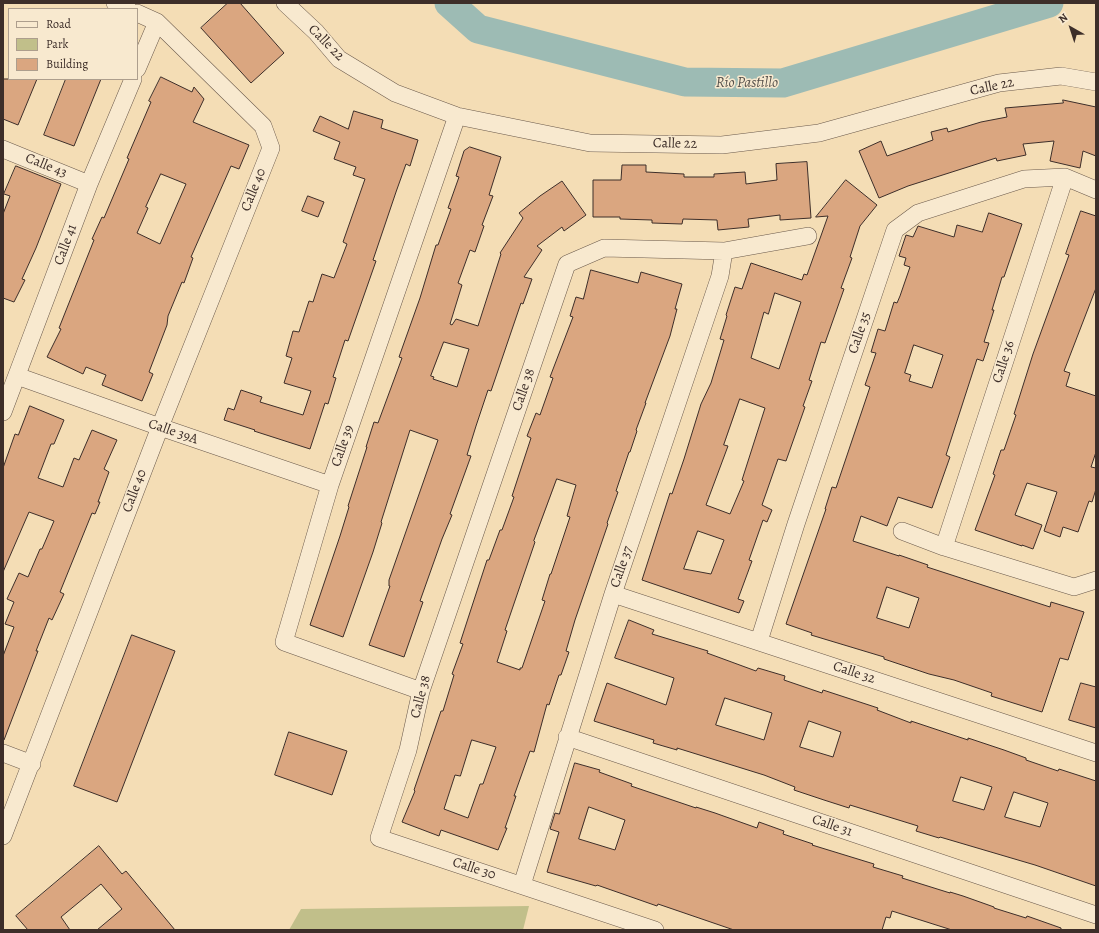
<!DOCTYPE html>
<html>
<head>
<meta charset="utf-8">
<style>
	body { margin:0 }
	#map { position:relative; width:1099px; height:933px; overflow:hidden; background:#f4ddb5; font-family:Alegreya,serif }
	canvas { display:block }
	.frame { position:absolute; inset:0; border:4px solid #3d2e29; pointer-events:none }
	.legend { position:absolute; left:8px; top:8px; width:130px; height:72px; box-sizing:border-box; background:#f8e9cf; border:1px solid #ad9e8d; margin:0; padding:5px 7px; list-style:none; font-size:12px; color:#3d2e29 }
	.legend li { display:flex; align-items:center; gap:8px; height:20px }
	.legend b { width:20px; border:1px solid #ad9e8d }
	.north { position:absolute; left:1051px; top:8px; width:40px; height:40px; -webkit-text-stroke:3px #f8e9cf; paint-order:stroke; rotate:321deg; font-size:11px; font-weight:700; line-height:16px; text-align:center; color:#3d2e29 }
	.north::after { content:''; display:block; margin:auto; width:14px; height:18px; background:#3d2e29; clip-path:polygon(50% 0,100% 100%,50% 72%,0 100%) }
</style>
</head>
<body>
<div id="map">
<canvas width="1099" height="933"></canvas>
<div class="frame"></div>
<ul class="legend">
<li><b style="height:5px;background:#f8e9cf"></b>Road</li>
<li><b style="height:11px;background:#c1bf8a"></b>Park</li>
<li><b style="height:11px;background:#daa680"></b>Building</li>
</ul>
<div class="north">N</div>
</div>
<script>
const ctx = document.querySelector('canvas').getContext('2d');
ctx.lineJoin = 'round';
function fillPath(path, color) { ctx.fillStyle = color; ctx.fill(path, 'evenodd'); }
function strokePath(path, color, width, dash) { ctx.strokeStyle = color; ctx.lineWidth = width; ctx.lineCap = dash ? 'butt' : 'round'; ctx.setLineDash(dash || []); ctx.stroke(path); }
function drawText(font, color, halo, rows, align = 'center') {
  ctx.font = font + ' Alegreya,serif'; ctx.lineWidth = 3; ctx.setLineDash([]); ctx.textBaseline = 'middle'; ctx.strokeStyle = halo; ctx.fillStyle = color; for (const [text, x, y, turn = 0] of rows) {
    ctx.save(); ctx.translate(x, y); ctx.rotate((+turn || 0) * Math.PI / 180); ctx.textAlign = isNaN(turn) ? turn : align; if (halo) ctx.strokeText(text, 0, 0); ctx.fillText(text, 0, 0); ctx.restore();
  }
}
const green = new Path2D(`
	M529 906 523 930H289L301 909Z`);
const river = new Path2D(`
	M449 3 478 29 685 82 783 83 1049 3`);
const building = new Path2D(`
	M228 3H240L284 53 251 83 201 28Z
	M161 77 192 92 194 87 204 99 193 122 249 145 239 169 231 166 191 257 193 258 184 283 182 282 168 316 167 325 149 372 153 374 142 401 102 385 106 375 86 367 83 374 47 357 61 329 59 328 94 240 92 239 102 217 104 218 129 159 127 158 151 102 149 101ZM161 174 186 184 160 244 137 233 148 208 146 207Z
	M3 79H37L18 125 3 119Z
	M66 79H101L74 146 44 135Z
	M1063 100 1096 107V156L1083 151 1080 168 1050 161 1054 141 1023 144 1026 155 997 161 996 158 908 186 879 198 859 151 881 141 887 156 933 140 931 132 947 128 948 132 981 122 1007 117 1005 108 1063 103Z
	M354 111 383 120 381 128 418 140 410 166 406 164 396 192 373 260 376 261 348 341 345 340 333 377 336 378 328 404 325 403 310 449 254 431 255 430 224 420 228 408 234 410 241 390 262 397 260 402 303 415 311 391 284 383 292 358 286 356 293 331 299 332 309 301 313 302 322 274 334 278 347 244 343 242 365 179 353 175 356 167 334 159 340 142 313 131 320 116 348 129Z
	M470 147 501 157 489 195 493 196 482 225 484 226 475 252 470 250 458 283 462 285 450 324 452 325 456 319 478 326 501 254 500 253 523 218 519 213 540 196 562 181 586 215 564 231 562 227 537 246 542 250 524 277 532 279 523 304 521 303 491 391 488 390 476 426 467 455 471 456 450 514 452 515 442 539 420 601 423 602 404 657 369 645 390 586H389V580L438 440 410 430 381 522 382 523 373 552 343 637 310 625 340 536 349 507 348 506 367 447H366L374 422 378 423 402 358 399 357 420 298 436 245H438L451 209 448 208 459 177 456 176 464 151ZM444 342 469 349 457 387 433 379 434 377 431 376Z
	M807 162 811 218 780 220V215L748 219 749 227 718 230 717 220 683 219 682 224 652 223V220L620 219V217H593V180H621L622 165H646V172L684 174V177H714V174L745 172 746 184 777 180 776 164Z
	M16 166 61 184 36 248 22 279 25 280 14 302 3 298V214L10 196 4 194Z
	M846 180 877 205 860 226 850 257 852 258 841 288 844 289 825 343 821 342 809 380 812 381 803 406 805 407 786 461 778 459 762 505 772 510 767 522 763 520 749 560 752 561 738 599 744 601 739 613 642 580 670 493 672 494 684 459 701 404 711 383 724 340 720 339 727 316 726 315 735 287 742 289 751 263 802 280 804 274 807 275 828 216 816 217ZM775 293 801 302 779 369 751 358 764 312 768 314ZM740 399 765 408 742 480 744 481 730 514 706 505 728 446 724 445ZM698 531 724 540 711 574 684 569Z
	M308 196 324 202 318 217 302 211Z
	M1081 211 1096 216V288L1064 371 1070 373 1066 386 1096 396V452L1091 467 1096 468V489L1092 502 1089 501 1078 532 1063 527 1060 537 1044 531 1057 492 1027 483 1015 515 1042 525 1033 549 1022 545V546L975 530 995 475 993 474 1001 450H1004L1016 415 1014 414 1033 354 1069 255 1066 254Z
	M989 213 1022 224 1004 277H1002L992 310H994L984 342 989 343 983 361 977 359 946 455 950 457 932 508 898 497 887 526 861 516 853 541 899 556V555L928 565 927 567 1050 607 1051 602 1084 612 1068 660 1060 658 1042 712 991 696 992 693 954 680 929 674 884 659V657L811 635 812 633 786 624 826 509H825L832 487 836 488 870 387 865 385 876 353 871 352 878 329 885 331 894 302 897 303 900 296 910 267 904 265 906 258 899 256 906 235 913 237 918 226 954 237 957 225 982 232ZM914 345 943 355 932 388 909 381 911 375 905 373ZM887 587 919 598 909 628 877 618Z
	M591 270 638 283 641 272 682 284 675 309H677L670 336 645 403H646L636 430 637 431 630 452H629L616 491 618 492 607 523 608 524 575 620 566 651 569 652 561 675H559L549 705 547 704 534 752 530 751 514 796H516L505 828H507L498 850 441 830 439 836 402 822 415 791 414 790 441 711H443L454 675 452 674 463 644 460 643 487 560H489L500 530H502L514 497 512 496 531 438 527 436 536 413 540 415 553 378 550 377 573 317 570 316 576 297 583 299ZM557 479 576 485 567 516 570 517 551 574H550L542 600 545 601 522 668H520V670L497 662 507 631 505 630 535 542 534 541ZM472 740 496 747 483 784H480L468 818 444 809 455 775 460 776Z
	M30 406 64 420 54 444H51L38 478 63 487 74 458 79 460 92 430 117 440 104 469 109 472 98 502H100L95 514 92 513 60 592 64 594 52 620 49 618 36 651H38L4 740H3V656L14 627 5 624 14 602 7 599 19 573 28 577 40 549H42L54 521 29 512 3 572V468L15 434 18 435Z
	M629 620 654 630 652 634 708 651 707 653 756 671 758 668 785 676 784 680 822 693 823 690 878 708 877 710 911 723V721L968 740V738L1004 750 1026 758V760L1058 771 1059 769 1096 781V886L1035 865 940 837 939 838 916 831 918 826 850 805 849 808 824 800 794 790 795 787 764 775 677 748V750L653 743 654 740 594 721 607 683 666 705 674 678 615 658ZM725 698 772 713 764 740 716 725ZM809 721 841 732 833 757 800 747ZM961 777 992 787 984 810 953 801ZM1014 792 1048 803 1040 827 1005 817Z
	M132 635 175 651 117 802 74 786Z
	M1081 683 1096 687V728L1069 720Z
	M289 732 347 751 332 795 275 775Z
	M575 763 600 770 599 772 632 784 631 786 696 808V807L715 813 757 828 759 822 784 831 783 834 813 844 812 845 874 864 873 867 903 876 902 878 950 893V892L963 896 994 907V908L1026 918 1027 916 1061 928V930H952L892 911 890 918 886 917 882 930H734L658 904 657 906 597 885 596 886 547 872 559 832 550 829 555 813 559 814ZM589 807 625 820 615 850 579 839Z
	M99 846 122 874 126 871 175 930H97L122 909 101 884 61 917 70 930H28L16 916Z`);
const street = new Path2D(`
	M115 3 128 9
	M285 3 316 32 339 59 395 93 457 116 590 143 722 145 819 133 999 83 1061 76 1096 82
	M137 69 157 22
	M3 149 89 184
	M17 376 160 427 330 485
	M3 412 89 184 133 79
	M902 531 944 547 1074 587 1096 580
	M944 547 1065 177
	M613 594 1096 753
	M759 641 796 524 895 230 918 213 1024 179 1065 177 1096 190
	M421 691 284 642 330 485 457 116
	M567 737 1096 915
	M3 753 32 764
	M3 836 160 427 271 148 263 126 157 22 137 13
	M522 885 613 594 720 276 724 251
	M655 930 379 838 408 750 421 691 567 264 604 248 724 251 808 236`);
const streetNames = [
	["Calle 22",326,43,45],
	["Calle 22",992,87,-12],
	["Calle 22",675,144,1],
	["Calle 43",46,166,22],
	["Calle 40",254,190,-68],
	["Calle 41",66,245,-70],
	["Calle 35",860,333,-71],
	["Calle 36",1004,362,-72],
	["Calle 38",524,390,-71],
	["Calle 39A",173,432,19],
	["Calle 39",343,446,-71],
	["Calle 40",135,491,-69],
	["Calle 37",622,567,-71],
	["Calle 32",854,673,18],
	["Calle 38",421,697,-75],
	["Calle 31",832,826,19],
	["Calle 30",474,869,18]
];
const waterNames = [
	["Río Pastillo",747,83]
];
fillPath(green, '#c1bf8a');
strokePath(river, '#9dbbb4', 29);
fillPath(building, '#daa680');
strokePath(building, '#3d2e29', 1);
strokePath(street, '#6b5a4c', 18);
strokePath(street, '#f8e9cf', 17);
drawText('14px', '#3d2e29', '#f8e9cf', streetNames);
drawText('italic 15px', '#55514c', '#f8e9cf', waterNames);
</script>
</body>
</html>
